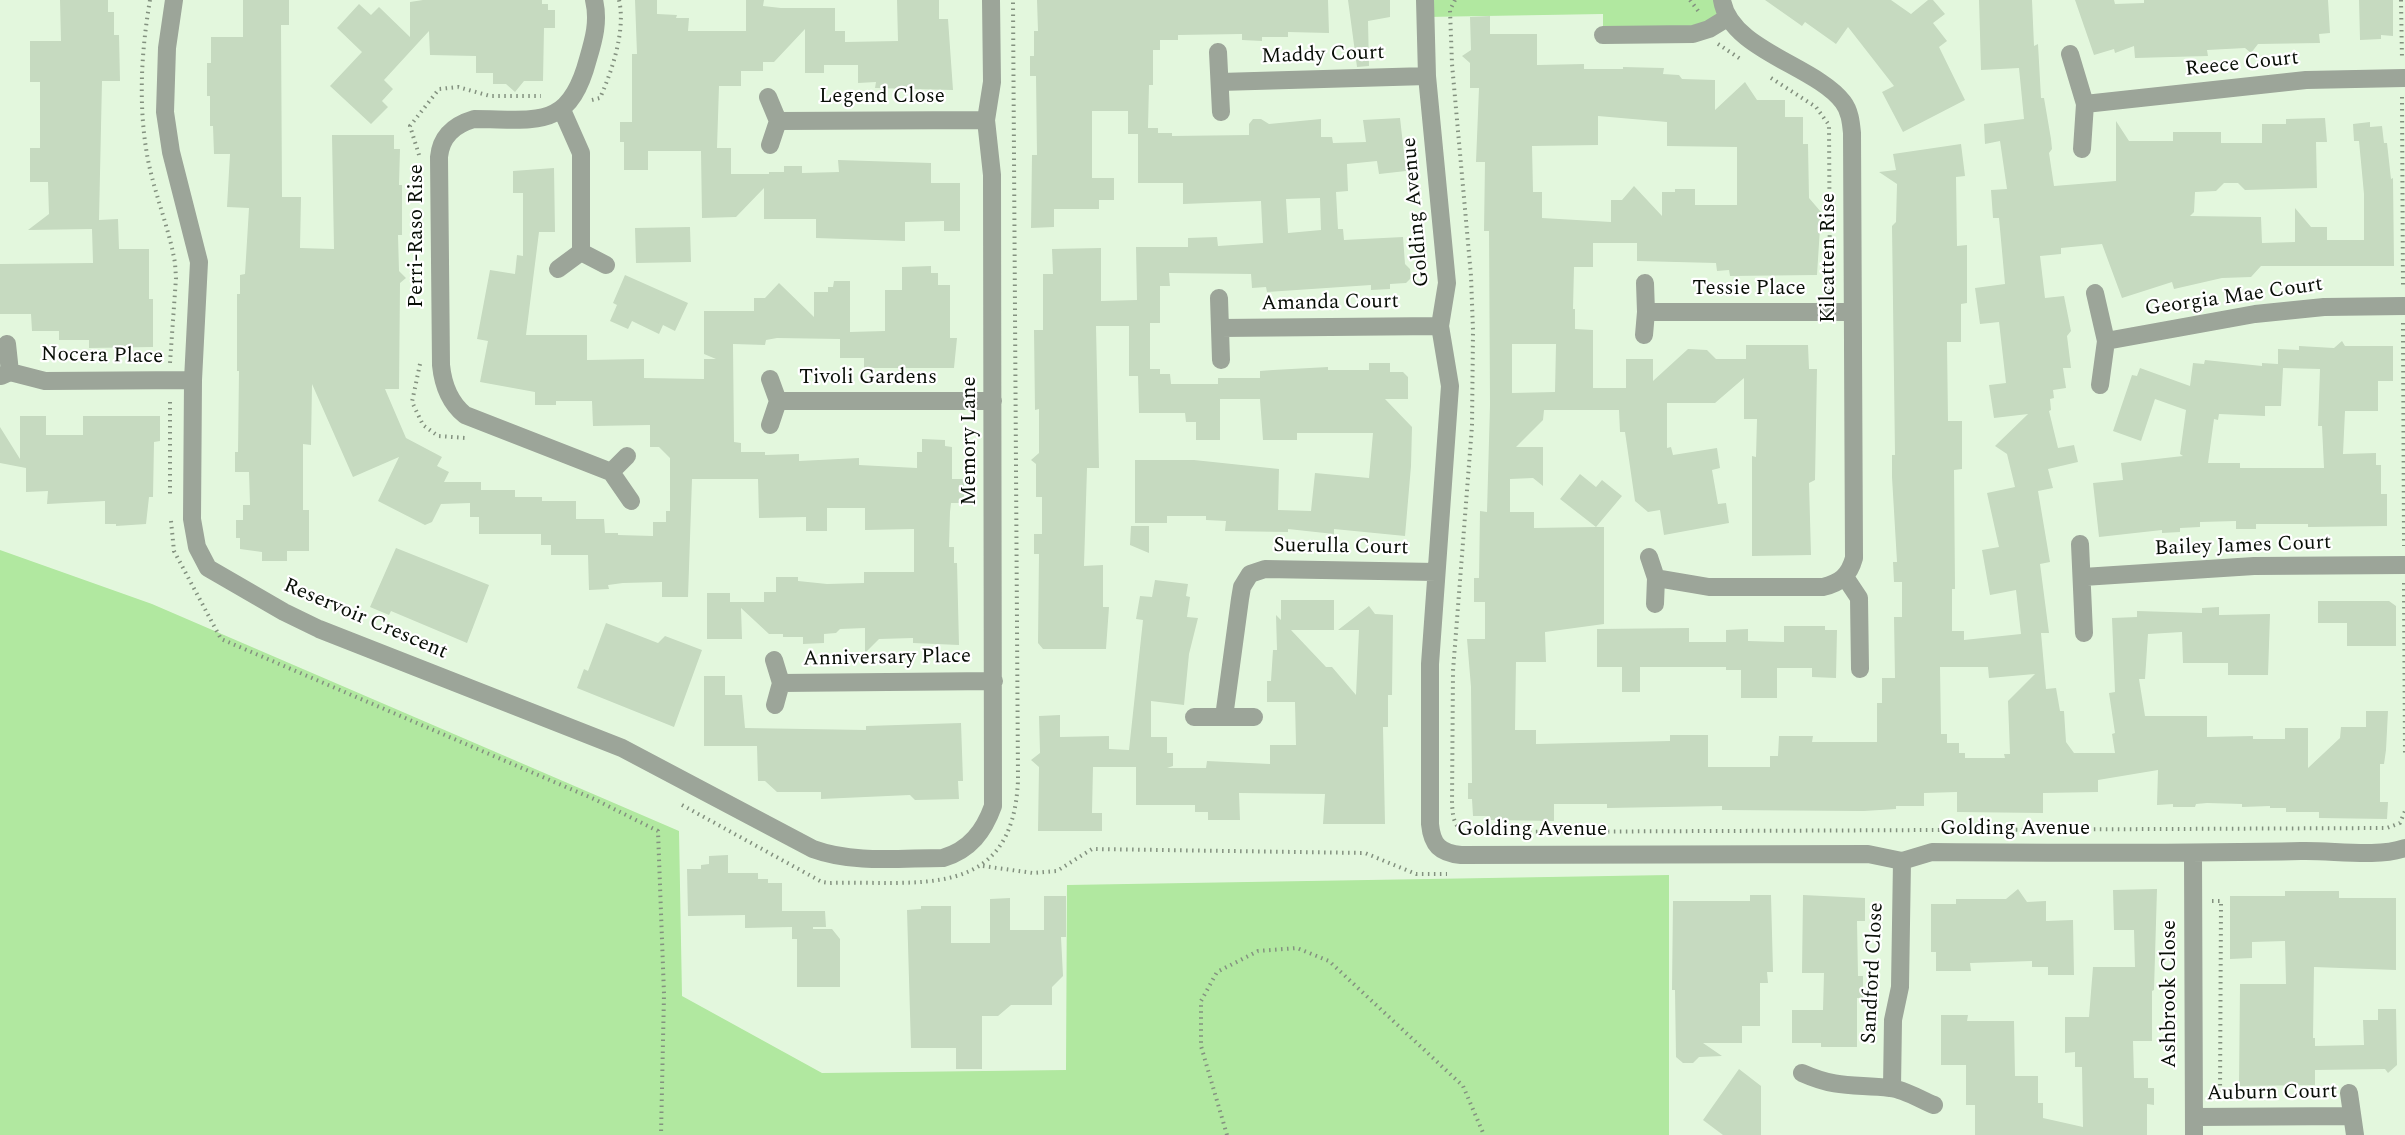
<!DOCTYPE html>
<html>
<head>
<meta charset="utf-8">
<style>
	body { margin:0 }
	canvas { display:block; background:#e3f7dd }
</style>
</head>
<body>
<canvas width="2405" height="1135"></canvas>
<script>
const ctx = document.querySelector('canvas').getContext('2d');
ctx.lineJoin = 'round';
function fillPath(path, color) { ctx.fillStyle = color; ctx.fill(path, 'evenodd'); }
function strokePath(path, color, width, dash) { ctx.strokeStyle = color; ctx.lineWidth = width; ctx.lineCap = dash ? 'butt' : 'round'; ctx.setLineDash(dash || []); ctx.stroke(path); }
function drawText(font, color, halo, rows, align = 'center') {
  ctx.font = font + ' Spectral,serif'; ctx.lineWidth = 4.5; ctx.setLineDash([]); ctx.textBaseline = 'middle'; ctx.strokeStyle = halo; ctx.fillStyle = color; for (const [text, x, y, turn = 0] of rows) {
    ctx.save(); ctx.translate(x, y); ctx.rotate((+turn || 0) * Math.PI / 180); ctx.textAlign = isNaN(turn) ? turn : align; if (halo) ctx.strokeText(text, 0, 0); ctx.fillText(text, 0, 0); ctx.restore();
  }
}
const green = new Path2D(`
	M1425 0H1722L1723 8 1709 29 1603 35V14L1425 17Z
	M0 550 152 604 679 831 682 996 822 1073 1066 1070 1067 885 1669 875V1135H0Z`);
const building = new Path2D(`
	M60 0H108V12H114V35H119L120 81H102L99 220 118 219 119 249H149V299H153V347L89 348V340H59V331H32L31 314H0V264L93 263 92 229 28 230 49 214 48 182H30V148H40V82H30V41H61Z
	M243 0H289V25H281L282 197H301L300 248 334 249 332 135H394V149H400L399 185H402V235H398L399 271 406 278 400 283 399 389H385L406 438 442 457 437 466 449 472 444 482H481V490H515V497H542V501H576V519H604L605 533H618V535L653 536V522H666V511H670V458L659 447H650V425L593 426 592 401H556V405H535V392L480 382 488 341 477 339 490 270 515 274 517 255 523 256V193H513V171L554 168 555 232H539L526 335H587V360L644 359V378L704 379V359H716L704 354V311H754V298H765L779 283 814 317V292H828V287H833L834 281H850V332L885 331V290H902V267L931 266V273H938V285H950V338H957L954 368H864V358H840V339L777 338 766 340 765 345 733 344 734 442 741 443V452H765V455L799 454V461L859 458V465L917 468V452H922V439L945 440V446L952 447V479H964V503H951L950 512 949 547H954V563H957L959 645 913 643V638L879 639 865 653V628L840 629 836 633 824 634V643L803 644V637H783V634H769L741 608 742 639H707V593H730V602H764V592H776V577H798V581L827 584 864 583V572H914V529L865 530V508H827V531H806V517L759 518 758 479H692L688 597H662V582L623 583 608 585 609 589 589 590 588 555H551V545H541V534H479V517H470V503L441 504 432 522 425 525 378 501 399 457 353 477 312 384 311 445 303 444V510H309V551H287V561H262V552L240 549V538H236V520H243V505H250L249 472H235V452H238L239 371H237V294H240V275L245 274 249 208 227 207 230 154H214L213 126H210V96H207V63H211V37H243Z
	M423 0H542V4H548V10H555V28H544L543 81H524L515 92 506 84H493V73H476V56L430 55 429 31 384 80 393 89 382 101 388 107 371 124 330 86 362 52 337 28 359 4 371 15 379 7 410 37V2Z
	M635 0H657V14L677 15 676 18H689L688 31H746V0H764L763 6 781 8H835V31H845V42L898 41 897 0H939V19H948L953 90 875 88 876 82 858 83V65H824V73H805V29L774 62H763V71H741V86H719L717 148H731V174H769V172H784V166H802V173L839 172 838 160 931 163V183H960V231H944V221L905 222V241L816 238V219H764V188L736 217 702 218 701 151H648V170H624V142H620V122H632V54H637Z
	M1037 0H1328L1329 33 1288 32V37H1262V41L1242 40V34L1178 35V40H1160V50H1153V85H1149L1148 128H1158V133H1172V136L1249 135V124L1253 119H1261L1269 124 1321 119V137H1332L1333 143 1366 142 1363 120 1400 118 1406 171 1379 174 1377 161 1347 164 1348 191 1336 192 1338 229H1343L1344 240 1403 237 1405 264 1410 269 1411 278 1406 283 1390 284V289L1371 290V285L1267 292 1266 287 1252 288 1251 274 1169 273 1170 286H1160V323H1150V369H1160V374H1170L1171 384H1218V378H1260V371L1273 370 1328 367V370H1369V363H1390V372H1403L1408 377V399H1385L1412 427 1411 466 1405 536 1334 529V534L1288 529V532L1225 531 1226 521 1206 520V516H1167V523H1135V460H1194L1279 469 1278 510 1311 511 1315 473 1369 478 1373 433H1297V440H1263L1260 399H1220V440H1196V422H1186L1185 413H1139L1138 376H1129V326H1096L1099 468H1087L1084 566 1103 565V607H1109L1106 649H1043L1038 643 1039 554H1034V534H1042V497H1036V464L1031 460 1039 453V409L1035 410 1034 330H1043V274H1053L1052 249 1101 248V301L1137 300 1136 247H1188V238L1217 237 1218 246 1263 243 1261 201 1183 204V183H1138V134H1128V111H1092V178H1114V200H1099V209H1054V227L1031 228 1032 155H1037L1036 76H1030V56H1034V31H1038ZM1320 198 1321 230 1288 233 1286 199Z
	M1348 0H1390V17L1368 21 1369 66 1357 67Z
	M1765 0H1891L1911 14 1928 0H1933L1945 14 1933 23 1947 41 1939 47 1965 100 1903 132 1882 92 1894 86 1848 27 1836 44 1805 22 1802 26Z
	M1979 0H2032L2034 46 2038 44 2041 98H2044L2051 139 2052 149 2049 153 2054 186 2116 181V121L2129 141H2173V132H2221V143H2262V124H2286V119L2325 118 2327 142H2316L2317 188 2245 190 2238 183H2224L2216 191 2195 192 2194 212 2190 216 2261 217 2262 243 2295 242V208L2311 227H2327V240H2364V194L2359 141H2354L2353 124 2370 122V127L2382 126 2384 143H2387L2391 179 2393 178 2394 266H2261L2251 277 2222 278 2174 289 2172 282 2122 298 2102 244 2061 248V254L2040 256 2045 298 2064 296 2071 331 2067 336 2071 368H2063L2066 388 2053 390 2054 398 2050 399 2051 410 2049 411 2058 448 2074 445 2078 462 2048 469 2053 488 2038 491 2050 562 2040 564 2049 633H2041L2046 689 2056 688 2060 711H2064L2066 742 2074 753H2115L2112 734 2115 733 2109 693 2115 692 2112 618 2137 617V611L2202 613V608L2219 607V615L2270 614 2268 675H2228V663H2183L2182 632 2148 634 2145 679H2139L2145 716H2207V737L2253 736V739H2285V728H2308V768L2340 738 2341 727H2366V711H2388L2386 750 2384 764H2380V802H2388L2387 819 2319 818V812H2286V808H2270V806L2242 807V804L2207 803 2196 804 2195 807H2173V804L2157 805 2158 770 2098 780V792L2043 793V813L1957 812V792L1924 793V806H1896V809L1864 811 1722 810V806L1607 808V804H1554V821L1490 820V816H1473L1472 799H1468V783H1472L1471 687 1467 639H1485V602H1474V578H1479L1480 511 1487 512 1490 405 1489 231H1484L1485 162H1476L1479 88H1470V63L1462 56 1471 50 1470 17 1490 16V34H1537V65L1584 64V69H1623V67L1664 68 1663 74 1679 75 1682 79 1715 80V110L1745 82 1757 100H1785V117H1803V144H1808L1809 198 1821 212 1817 275 1730 276 1729 270 1717 271 1716 263 1637 261V243H1593V267H1574L1573 309H1575V329L1593 330V388H1626V359H1653V381L1688 349 1707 350 1716 359H1746V345H1808L1809 369H1817L1815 480 1809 483 1811 555 1752 556V456L1756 457 1757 419H1744V378L1715 403H1667V448L1671 447 1673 455 1717 448 1720 468 1712 470 1718 504 1726 503 1729 523 1664 535 1660 510 1648 512 1635 501 1625 432H1620L1619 410H1544L1543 420 1516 447H1543V486L1533 478 1510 479V512H1534V528L1596 527 1560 499 1580 474 1596 487 1602 480 1622 496 1596 527H1604V624L1545 632 1546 662H1516L1515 730H1536V744L1670 741V735H1708V767H1770V756H1778L1779 736H1813L1812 742H1877V703H1882V678H1895L1894 617H1902V582H1894L1893 562H1897L1892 477V455H1895L1892 226 1896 222 1897 184 1879 172 1896 170 1893 154 1961 144 1965 176 1956 177 1957 246 1967 245V303L1961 304V342H1947L1948 421H1962V469L1954 470 1955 589H1952V631H1964V640L2021 634 2016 590 1990 595 1982 550 1999 547 1987 493 2015 487 2007 454 1995 446 2028 414 1994 418 1989 385 2006 383 1999 322 1980 324 1975 288 2005 284 1999 218H1993L1991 190 2007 189 2000 141 1985 144 1984 124 2024 119 2019 68 1981 70ZM1598 116 1667 122V146L1737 147V205H1695V189H1675V192H1662V216L1634 186 1622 200H1611V222L1542 218V192H1533L1532 146 1598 145ZM1512 344H1556L1555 392 1512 393ZM1940 667H1988L1989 678 2035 674 2008 701 2010 754H2004L2005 758H1965V753H1959V743H1947V734H1941Z
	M2075 0H2114L2115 4 2144 3V0H2328L2330 33 2319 34 2320 43 2258 44 2251 53 2245 48 2207 50 2208 56 2135 58 2134 46 2115 53 2114 49 2094 55Z
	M2359 0H2393V36L2381 35V39L2360 40Z
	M690 227 691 262 636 263 635 228Z
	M625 275 688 303 675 331 663 325 659 334 632 321 628 329 610 321 617 305 613 303Z
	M2342 341 2345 346H2393V381H2378V411H2345L2343 454 2376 453V465H2381V494H2387V526L2308 527V524H2256V529H2236V521L2200 522V527L2180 528V532L2162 533V530L2099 537 2093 483 2123 480 2121 463 2183 456 2180 454 2186 410 2155 399 2141 441 2113 431 2132 375 2137 376 2140 368 2190 386 2193 363 2204 364 2205 360 2262 366V363L2278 364V349L2299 350V346L2334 348ZM2283 368 2320 369 2318 426H2322L2324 468H2240V463H2208L2214 419 2218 420 2219 414 2265 416V406H2281Z
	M20 416H46V435H83V416H160V441L154 442 153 497H149L146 524 116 526V524H105V501L47 504 48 491 26 492V468L0 463V427L20 459Z
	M1131 526H1149V553L1130 545Z
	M396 548 489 585 467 643 391 611 389 615 370 607Z
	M1155 580 1188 584 1186 596 1190 597 1187 617 1198 618 1189 654 1184 705 1151 701V737H1167V753H1173V766L1167 768H1206L1207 761 1270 764V745H1296L1295 702H1267V681H1271L1273 650H1277L1276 615 1281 620V600H1334V630H1291L1326 667H1332L1356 695 1359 630H1338L1369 606 1375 614 1393 615 1392 695H1388V727H1383L1385 824H1323L1325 794 1239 793 1240 820H1208V812H1195V805H1136V767H1093L1092 813H1102V831H1038L1039 767 1031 760 1040 753 1039 716 1060 715V737L1109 736V749L1129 750 1143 620 1136 619 1140 596 1152 597Z
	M2318 601H2389L2396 606V646H2347V623H2318Z
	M606 623 658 643 665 636 702 650 674 727 577 688 584 669 588 671Z
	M1784 626H1825V630H1837L1836 678 1812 677V668H1777V698H1741V670H1726V667H1640V692H1622V667H1597V629L1689 628V642H1726V630L1748 629V641L1784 642Z
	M704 676H725V695H742L745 728 866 730V726L961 723 963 781H958L959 799 915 800 910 795 821 799V792H777L765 781H758L757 746H704Z
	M728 855V873H758V879H768V883H782V911H825L826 927H813V929H832L840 939V987H797V939H792V927L745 928V915L688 916 687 869H701V865L709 864V856Z
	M2018 889 2027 902 2046 901V921L2073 920 2074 975H2048V967H2032V961L1970 963 1971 971H1936V952H1931V904H1956V899H2006Z
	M2157 889 2154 990 2152 991V1041H2133L2134 1078H2148V1088H2154V1105L2147 1104V1135H1975V1105H1966V1065H1941V1015H1968L1967 1021H2014L2015 1076H2038V1103H2043V1118L2083 1127 2082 1067H2075V1052L2065 1053V1017H2089L2093 967H2135L2134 930H2114L2113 890Z
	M2285 891H2339V898H2396V970L2314 967 2313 1038H2315V1046L2364 1045 2363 1020H2378V1009H2396L2397 1065 2388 1073 2385 1069 2315 1070V1085L2239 1086 2240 984H2286L2285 941 2252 942V958L2230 959V896H2285Z
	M1750 895H1771L1773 972H1767L1768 983H1760V1026H1742V1043H1703L1722 1056 1699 1057 1693 1063H1683L1676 1057 1675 990H1672L1673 901H1750Z
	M1803 895 1865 898V921H1857L1858 976H1863V998H1857V1047H1821V1043H1792V1010H1823L1824 973H1802Z
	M1044 896H1066V937H1061L1063 976 1052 987V1005H1011L998 1016H982V1069H956V1048H911L907 910 921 909V906H951V943H990V899L1010 898V930H1044Z
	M1739 1069 1761 1086V1135H1723L1703 1120Z`);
const path = new Path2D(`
	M150 0C141 53 138 107 148 160 155 195 169 228 175 263L176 278 170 363
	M1455 0 1450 10 1452 64 1471 276 1473 330 1472 426 1453 671 1452 804C1453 818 1454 829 1469 834
	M1690 0 1699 12
	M2401 0 2402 59
	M1718 44 1742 60
	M1771 78 1816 107 1829 125 1830 293
	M2402 97 2403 288
	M592 100 600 98C612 71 626 30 619 0
	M419 155 410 126 439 89 458 87 490 96H541
	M2403 323 2404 546
	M420 364 412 402 423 425 438 436 466 438
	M170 402V495
	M171 521 174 551 221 639 594 799 658 831 664 994 661 1135
	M2404 583 2405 756
	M682 805 822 882 829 883C917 880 1013 903 1018 780L1013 0
	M1482 834 1495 832 2387 828 2400 823 2405 811
	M983 866 1033 873 1057 871 1092 849 1365 853 1416 874H1447
	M2212 901H2221L2220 1100
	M1227 1135 1201 1046V1001L1217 972 1258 951 1297 948 1329 961 1463 1086 1484 1135`);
const street = new Path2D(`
	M174 0 167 48 165 112 171 152 199 262 193 380 192 519 197 547 208 568 284 612 319 629 622 748 813 849C854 864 900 858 943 858 970 850 984 831 993 806L992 175 986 120 992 82 991 0
	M594 0C599 21 594 39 588 59 569 131 537 119 474 119 454 125 441 136 439 157L441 365C443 385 449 402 465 415L611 472
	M1425 0 1427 76 1447 283 1440 326 1450 386 1430 664V824C1432 845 1440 853 1461 855L1868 854 1902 861 1932 852C2055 853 2178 854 2301 851 2332 850 2376 858 2405 848
	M1603 35 1693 34 1709 29 1727 18
	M1218 52 1221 112
	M2070 54 2085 104 2082 149
	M1220 82 1427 76
	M768 97 778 121 770 145
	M2085 104 2306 80 2405 78
	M562 110 581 153V252
	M778 121 986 120
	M558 269 581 252 606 265
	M1645 283 1646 312H1852
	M2095 293 2106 341 2100 385
	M1219 298 1221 360
	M1220 328 1440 326
	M1644 335 1646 312
	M2106 341 2255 314 2324 307 2405 306
	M10 372 45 381 193 380
	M1 376 10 372 7 344
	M778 401H993
	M770 425 778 401 770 379
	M627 456 611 472 631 501
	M2080 544 2084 633
	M1649 557 1656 578 1655 604
	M1845 577 1859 598 1860 669
	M2083 577 2254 566 2405 565
	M1656 578 1709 587H1823C1840 583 1849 576 1854 558L1852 133C1851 123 1850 111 1843 102 1816 66 1730 50 1722 0
	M774 660 781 683 775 705
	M781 683 994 681
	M1194 717H1224L1240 599 1242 587 1250 574 1265 569 1436 572
	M1224 717H1254
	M2193 853 2194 1135
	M1802 1073C1838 1089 1854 1084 1890 1088 1904 1089 1921 1100 1934 1105
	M1892 1088 1893 1020 1900 987 1902 861
	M2349 1093 2355 1135
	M2194 1117 2351 1116`);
const streetNames = [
	["Maddy Court",1323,56,-2],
	["Reece Court",2242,65,-6],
	["Legend Close",882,98],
	["Golding Avenue",1417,212,-95],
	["Perri-Raso Rise",418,236,-90],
	["Kilcatten Rise",1830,258,-90],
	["Tessie Place",1749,290],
	["Georgia Mae Court",2234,298,-8],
	["Amanda Court",1330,304,-1],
	["Nocera Place",102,357,1],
	["Tivoli Gardens",868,379],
	["Memory Lane",971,441,-90],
	["Bailey James Court",2243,547,-2],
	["Suerulla Court",1341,548,1],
	["Reservoir Crescent",365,620,23],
	["Anniversary Place",887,659,-1],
	["Golding Avenue",2015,830],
	["Golding Avenue",1532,831],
	["Sandford Close",1874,973,-87],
	["Ashbrook Close",2171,994,-90],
	["Auburn Court",2272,1094,-1]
];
fillPath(green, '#b1e8a0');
fillPath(building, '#c6dac0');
strokePath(path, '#83917f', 4, [1.5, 4.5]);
strokePath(street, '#9ca599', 18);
drawText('21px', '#080e06', '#fff', streetNames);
</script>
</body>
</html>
